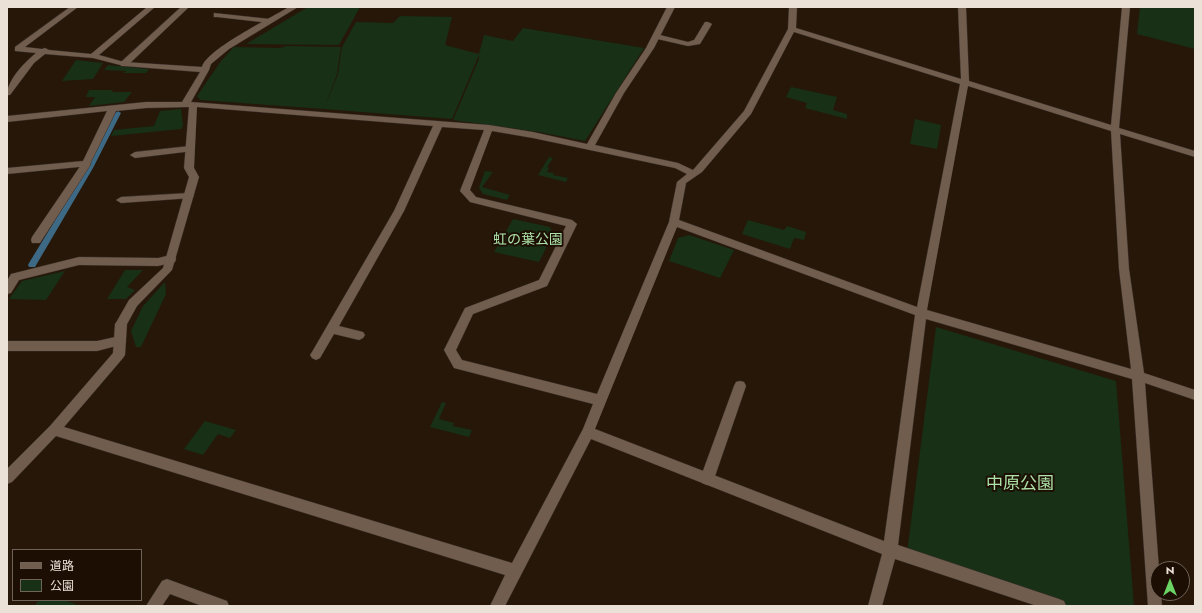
<!DOCTYPE html>
<html>
<head>
<meta charset="utf-8">
<style>
	body { margin:0 }
	#map { position:relative; width:1202px; height:613px; overflow:hidden; background:#261709; font-family:Jost,"Noto Sans JP",sans-serif }
	canvas { display:block }
	.frame { position:absolute; inset:0; border:8px solid #ebe1d7; pointer-events:none }
	.legend { position:absolute; left:12px; top:549px; width:130px; height:52px; box-sizing:border-box; background:#1c0e02; border:1px solid #6f6257; margin:0; padding:5px 7px; list-style:none; font-size:12px; color:#ebe1d7 }
	.legend li { display:flex; align-items:center; gap:8px; height:20px }
	.legend b { width:20px; border:1px solid #6f6257 }
	.north { position:absolute; left:1150px; top:561px; width:40px; height:40px; box-sizing:border-box; background:#1c0e02; border:1px solid #6f6257; border-radius:50%; rotate:0deg; font-size:11px; font-weight:700; line-height:16px; text-align:center; color:#ebe1d7 }
	.north::after { content:''; display:block; margin:auto; width:14px; height:18px; background:#6bd363; clip-path:polygon(50% 0,100% 100%,50% 72%,0 100%) }
</style>
</head>
<body>
<div id="map">
<canvas width="1202" height="613"></canvas>
<div class="frame"></div>
<ul class="legend">
<li><b style="height:5px;background:#705d4d"></b>道路</li>
<li><b style="height:11px;background:#173016"></b>公園</li>
</ul>
<div class="north">N</div>
</div>
<script>
const ctx = document.querySelector('canvas').getContext('2d');
ctx.lineJoin = 'round';
function fillPath(path, color) { ctx.fillStyle = color; ctx.fill(path, 'evenodd'); }
function strokePath(path, color, width, dash) { ctx.strokeStyle = color; ctx.lineWidth = width; ctx.lineCap = dash ? 'butt' : 'round'; ctx.setLineDash(dash || []); ctx.stroke(path); }
function drawText(font, color, halo, rows, align = 'center') {
  ctx.font = font + ' Jost,"Noto Sans JP",sans-serif'; ctx.lineWidth = 4; ctx.setLineDash([]); ctx.textBaseline = 'middle'; ctx.strokeStyle = halo; ctx.fillStyle = color; for (const [text, x, y, turn = 0] of rows) {
    ctx.save(); ctx.translate(x, y); ctx.rotate((+turn || 0) * Math.PI / 180); ctx.textAlign = isNaN(turn) ? turn : align; if (halo) ctx.strokeText(text, 0, 0); ctx.fillText(text, 0, 0); ctx.restore();
  }
}
const green = new Path2D(`
	M308 7H360L339 45 246 44Z
	M1140 7H1195V49L1137 34Z
	M400 16 452 17 445 45 479 54 484 35 513 41 523 28 644 48 585 141 539 132 453 120 479 59V55L452 119 324 109 338 74 342 47 356 22 393 23Z
	M286 46 341 47 337 74 324 109 200 100 197 96 221 61 234 47 280 48Z
	M76 60 103 63 93 79 62 81Z
	M108 65 149 69 146 73H124L126 71 104 70Z
	M791 87 837 97 833 110 847 114V119L805 108 807 103 786 97Z
	M89 90H113L112 92H132L124 102 89 106 95 97H86Z
	M181 109 183 126 181 129 111 136 114 130 154 126 160 111Z
	M915 119 941 125 937 149 910 144Z
	M549 157 553 158 547 167 549 168 547 172 554 173 553 175 568 178 566 182 538 175Z
	M485 171 493 172 482 187 510 195 507 200 483 194 479 188Z
	M513 219 550 227 553 234 539 262 494 252Z
	M748 220 784 230 787 226 806 232 804 240 794 238 790 249 742 234Z
	M689 235 734 250 720 278 669 261 678 238Z
	M125 270H143L127 287 135 290 126 299H107Z
	M65 271 46 300 9 299 22 281Z
	M165 282 166 294 141 347H136L131 331 143 306Z
	M936 327 1116 381 1134 606H1046L907 553Z
	M442 402 446 403 439 419 454 423 453 426 472 430 469 437 430 427Z
	M205 421 236 430 230 438 218 434 203 455 184 449Z
	M39 600H64L80 606H34Z`);
const stream = new Path2D(`
	M118 111 121 113 93 168 35 267H29L28 265 29 263 87 168 115 113Z`);
const service = new Path2D(`
	M181 7H189L127 66H121V62Z
	M214 13 270 19 274 21 270 23 217 17H214Z
	M705 22H708L712 24 700 44 688 46 653 38 652 36 656 34 688 42 694 40Z
	M190 146 193 147 194 149 193 151 135 158 130 155 135 152Z
	M86 161 91 164 40 243H32L31 240 32 237 83 162Z
	M189 193 194 196 192 198 121 203 116 200 121 197Z
	M171 255 175 256 176 259 175 262 158 266 79 265 19 280 11 293 7 294V281L11 274 79 257 158 258Z
	M120 336 124 338 126 341 124 344 97 351H7V341H97Z
	M740 381 744 382 746 386 714 479 712 483 707 485 702 483 700 479 734 386 736 382Z`);
const minor = new Path2D(`
	M70 7H78L25 47 42 49 45 48 49 50 91 54 147 7H155L99 55 124 62 202 67C207 49 271 18 289 7H298L229 49 211 64 209 70 191 102 489 125 533 132 587 144 616 93 646 48 667 7H675L654 48 624 93 595 145 678 163 693 170 744 111 788 29 789 7H797L796 28 961 79 958 7H966L969 81 1111 125 1122 7H1130L1119 128 1195 151V157L1120 134 1129 269 1144 373 1195 390V400L1145 383 1159 569H1158V593H1161L1162 606H1148L1132 379 926 319 898 545 1059 599 1064 601 1066 606H1037L895 559 882 606H868L882 554 591 439 505 606H490L505 575 56 436 12 482 7 484V469L50 426 113 353 115 324 117 321 129 300 163 268 189 177 184 168 189 107 146 108 116 111 89 166 7 174V168L83 161 107 111 7 122V116L146 102H182L200 72 124 66 93 58 45 54 34 63 10 95H7C7 80 25 62 36 53L15 51V47ZM794 32 960 84 917 307 679 220 686 183 702 172 751 114ZM968 86 1111 131 1119 269 1131 369 927 310ZM197 107 433 126 394 211 312 352 310 355 312 358 316 360 320 358 334 334 359 340 363 338 365 335 363 332 339 326 404 211 442 127 484 130 460 191 470 202 566 226 539 280 465 308 444 350 454 368 593 404 583 429 512 563 64 427 123 358 125 355 127 324 137 306 172 270 199 177 194 168ZM492 131 533 138 675 168 687 174 677 182 669 222 597 394 462 360 456 350 473 314 547 286 577 224 572 220 476 197 470 190ZM677 227 915 315 884 541 595 429Z
	M167 579 227 601 229 606H202L170 594 162 606H146L162 581Z`);
const parkNames = [
	["虹の葉公園",528,241]
];
const nearParknames = [
	["中原公園",1020,485]
];
fillPath(green, '#173016');
fillPath(stream, '#3d6985');
strokePath(service, '#3a2f2b', 1);
strokePath(minor, '#3a2f2b', 1);
fillPath(service, '#705d4d');
fillPath(minor, '#705d4d');
drawText('14px', '#ace2a8', '#1c0e02', parkNames);
drawText('17px', '#ace2a8', '#1c0e02', nearParknames);
</script>
</body>
</html>
